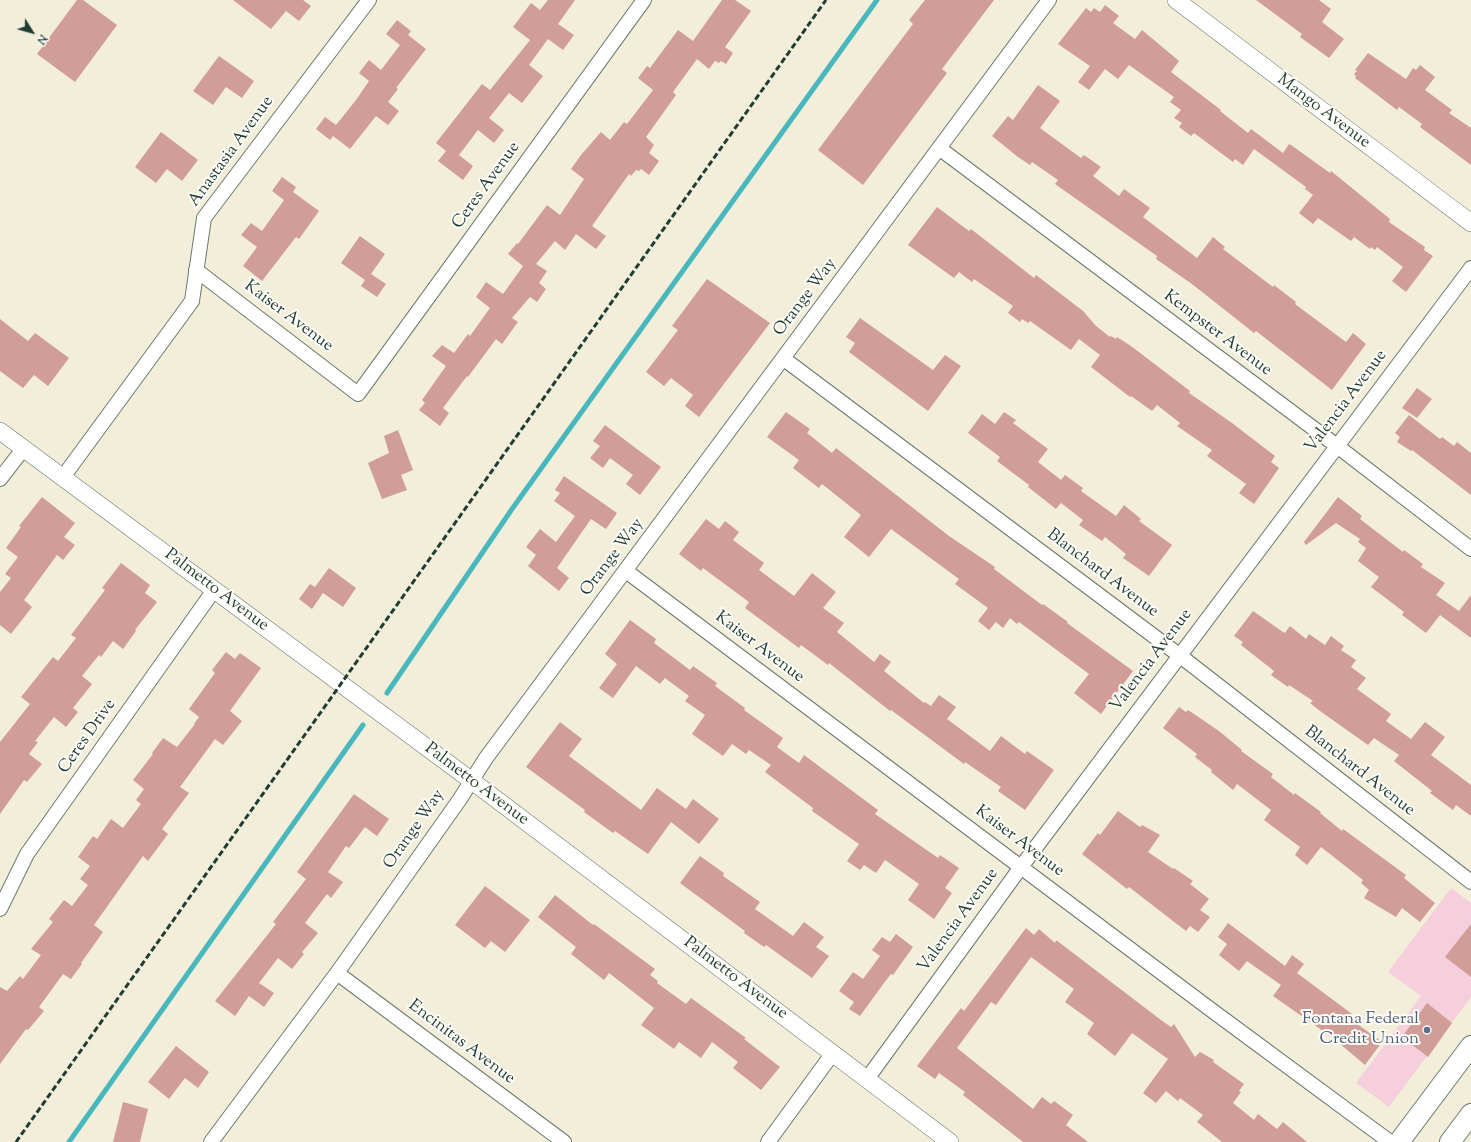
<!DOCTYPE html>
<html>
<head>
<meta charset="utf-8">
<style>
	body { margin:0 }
	#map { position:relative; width:1471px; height:1142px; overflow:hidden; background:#f2eed9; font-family:"Sorts Mill Goudy",serif }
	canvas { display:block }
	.north { position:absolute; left:12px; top:12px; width:40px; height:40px; -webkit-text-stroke:3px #fdfcf7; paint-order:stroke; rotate:127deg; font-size:11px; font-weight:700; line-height:16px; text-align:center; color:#1f3d34 }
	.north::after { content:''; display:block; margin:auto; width:14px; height:18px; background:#1f3d34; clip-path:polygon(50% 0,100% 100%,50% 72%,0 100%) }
</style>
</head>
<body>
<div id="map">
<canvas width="1471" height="1142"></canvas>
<div class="north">N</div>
</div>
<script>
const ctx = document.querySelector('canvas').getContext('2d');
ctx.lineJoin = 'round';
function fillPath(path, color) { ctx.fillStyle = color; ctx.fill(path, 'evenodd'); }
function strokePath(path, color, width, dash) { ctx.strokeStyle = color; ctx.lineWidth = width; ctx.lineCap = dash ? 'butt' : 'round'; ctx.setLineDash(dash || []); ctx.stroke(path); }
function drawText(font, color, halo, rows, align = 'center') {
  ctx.font = font + ' "Sorts Mill Goudy",serif'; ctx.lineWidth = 4; ctx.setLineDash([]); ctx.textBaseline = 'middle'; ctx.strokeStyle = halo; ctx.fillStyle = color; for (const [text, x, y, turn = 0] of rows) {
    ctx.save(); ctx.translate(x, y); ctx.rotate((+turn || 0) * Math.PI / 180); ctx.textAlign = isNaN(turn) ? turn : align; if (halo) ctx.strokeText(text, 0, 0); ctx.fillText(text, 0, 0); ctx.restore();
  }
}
const built = new Path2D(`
	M1451 888 1471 903V997L1389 1107 1356 1083 1421 996 1388 972Z`);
const stream = new Path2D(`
	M387 693 512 509 877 0
	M69 1142 363 725`);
const building = new Path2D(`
	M77 0H83L117 25 75 82 37 54Z
	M233 0H303L311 6 299 21 286 11 271 29Z
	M548 0H575L558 24 574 35 563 50 548 39 529 65 543 76 522 103 509 93 489 118 504 130 494 143 478 130 459 155 473 166 463 180 438 161 446 151 436 143 482 84 490 90 530 40 513 27 531 3 540 10Z
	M722 0H735L751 11 725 47 733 53 726 64 721 61 719 63 715 61 709 69 697 59 673 92 676 95 646 137 654 145 649 153 659 161 649 175 641 169 639 171 636 170 631 176 629 174 592 226 606 236 596 249 576 234 565 250 555 241 536 264 547 271 539 283 546 289 537 302 530 297 512 318 518 322 502 344 496 339 468 377 467 376 443 408 449 413 440 426 419 410 425 403 422 400 446 366 432 356 442 345 454 353 468 334 470 336 490 308 476 297 486 282 503 294 523 266 508 254 517 243 518 244 547 205 560 215 584 179 571 169 581 155 601 132 610 140 624 122 627 124 653 90 638 78 647 66 650 68 678 30 693 41Z
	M925 0H994L942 69 947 73 863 185 818 150 913 24 909 20Z
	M1256 0H1319L1331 9 1322 22 1344 39 1329 58 1300 37 1302 34Z
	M1105 5 1119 16 1113 23 1135 39 1142 30 1179 61 1171 72 1221 110 1220 111 1248 133 1251 129 1283 153 1289 144 1291 145 1330 173 1331 171 1390 219 1389 222 1425 247 1424 250 1433 256 1406 292 1392 281 1403 267 1377 247 1375 250 1371 247 1370 249 1354 237 1351 241 1318 218 1313 224 1299 213 1313 195 1305 189 1306 187 1254 149 1243 165 1235 159 1233 162 1194 133 1191 136 1179 127 1182 123 1174 118 1181 110 1170 102 1174 97 1129 65 1118 79 1105 69 1089 90 1078 82 1090 66 1058 44 1086 8 1091 12 1094 8 1100 12Z
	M397 20 411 31 408 35 426 49 396 88 398 89 388 102 399 111 388 125 376 116 350 149 333 136 330 140 316 129 325 117 336 125 356 100 369 81 359 73 369 60 381 70 400 45 386 34Z
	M1368 53 1406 79 1413 68 1416 70 1420 65 1435 77 1425 90 1452 110 1449 113 1471 128V165L1420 127 1422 124 1399 107 1397 110 1355 78 1356 76 1354 74 1357 71 1355 70Z
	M219 56 254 81 242 98 226 87 213 105 193 91Z
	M1038 85 1060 101 1040 128 1081 158 1084 155 1101 167 1093 176 1119 196 1124 189 1150 208 1143 217 1197 258 1213 237 1225 247 1223 249 1273 287 1274 285 1296 302 1295 304 1346 342 1353 333 1366 344 1332 390 1256 331 1254 333 1192 284 1156 259 1157 256 1055 184 1058 180 1032 162 1030 165 1018 157 992 136 1008 116 1013 120Z
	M161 132 198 160 182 181 167 169 156 183 135 167Z
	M282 177 296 187 293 192 319 211 299 239 296 237 262 281 243 266 257 247 241 235 251 223 262 231 284 200 272 191Z
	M937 207 969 231 971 229 1034 278 1036 275 1083 311 1096 326 1110 337 1111 336 1116 339 1117 337 1131 346 1190 391 1189 393 1232 423 1275 456 1271 462 1279 468 1254 504 1239 493 1246 484 1207 456 1212 450 1177 426 1180 423 1157 405 1152 411 1131 396 1130 397 1091 367 1100 355 1079 339 1071 350 1030 321 1028 323 1022 319 1020 322 1008 313 1013 306 974 279 972 282 959 272 954 278 908 245Z
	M360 236 385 254 371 274 386 284 377 297 361 286 365 280 341 263Z
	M707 279 770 323 699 417 685 406 693 395 671 378 664 386 646 372 678 330 672 326Z
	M860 318 933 370 945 355 961 366 928 411 849 352 855 343 846 337Z
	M0 319 28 341 35 333 69 358 48 386 34 375 23 388 0 371Z
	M1417 388 1432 399 1417 418 1402 408Z
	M786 412 810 429 807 433 832 453 836 448 949 536 995 567 994 569 1042 605 1043 604 1068 622 1067 623 1133 671 1101 714 1074 693 1089 674 1019 622 1017 624 1010 618 1003 628 996 622 989 630 978 621 988 608 955 584 959 579 891 529 869 557 844 537 861 515 822 484 819 488 793 468 799 460 767 437Z
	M1004 412 1016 420 1013 423 1048 449 1038 462 1061 480 1065 475 1083 488 1081 491 1116 516 1124 505 1141 519 1139 521 1172 545 1149 576 1123 558 1126 554 1105 537 1102 541 1079 525 1083 520 1061 503 1056 509 1028 487 1029 485 997 461 1000 457 968 433 982 414 995 424Z
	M1409 415 1440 439 1442 437 1454 446 1457 442 1471 453V495L1412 450 1411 451 1397 442 1400 437 1395 433Z
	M605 425 661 467 640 495 626 484 633 475 610 458 603 468 590 458 600 446 593 441Z
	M398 430 413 470 401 475 407 490 382 499 368 463 389 453 384 436Z
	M564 476 617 513 606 529 591 519 557 568 569 578 559 591 528 566 536 555 526 547 540 529 556 542 575 516 554 501 560 493 555 490Z
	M42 497 75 523 64 537 75 545 63 560 57 555 24 600 32 607 11 634 0 625V592L11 578 5 574 18 557 6 548 21 527 19 526Z
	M1338 497 1362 516 1360 519 1403 552 1404 550 1423 564 1421 567 1445 583 1436 595 1459 611 1471 595V638L1440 615 1426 633 1402 615 1404 612 1371 587 1379 577 1358 561 1366 548 1358 542 1360 539 1336 523 1306 545 1304 542Z
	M706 519 719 529 725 521 739 532 733 540 764 563 759 570 794 596 812 573 836 592 823 608 844 623 837 632 874 662 880 654 891 662 884 671 924 703 925 702 931 706 939 695 956 707 947 719 990 751 1001 736 1025 754 1027 751 1054 770 1025 810 998 791 1001 787 965 762 964 764 891 710 890 711 829 663 828 665 801 645 799 648 745 608 749 602 703 568 701 571 679 554Z
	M121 563 150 585 145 593 157 602 135 630 136 631 123 649 113 641 101 657 99 655 82 676 92 684 73 708 78 712 66 727 54 717 35 741 38 742 29 754 42 764 27 782 24 780 0 814V742L30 704 21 697 53 657 58 661 76 638 71 635 105 590 102 588Z
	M329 568 356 588 343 607 323 593 312 609 299 599 310 584 315 587Z
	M1253 611 1283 632 1285 633 1290 626 1306 639 1309 634 1325 645 1331 636 1344 646 1341 650 1356 660 1351 667 1366 678 1357 689 1391 714 1386 721 1411 739 1425 722 1445 737 1431 755 1471 785V816L1456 805 1453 810 1430 793 1432 791 1394 761 1399 755 1374 738 1368 745 1320 711 1310 703 1313 701 1289 685 1288 687 1271 675 1274 671 1241 645 1243 642 1234 636Z
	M630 620 656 639 654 643 690 670 693 666 717 683 715 686 745 708 744 710 783 738 777 747 799 763 804 755 878 810 875 814 938 858 940 855 959 868 945 888 952 893 934 919 908 900 919 884 885 860 876 873 864 865 860 870 847 861 859 844 812 811 813 808 765 772 771 765 749 750 746 754 732 744 723 756 692 734 705 715 685 701 689 696 665 678 660 684 636 666 613 698 599 688 617 664 605 654Z
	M226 652 235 659 240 653 261 668 230 711 242 721 223 745 215 739 180 787 189 793 162 829 168 834 148 861 143 856 94 925 103 932 81 963 82 964 71 979 63 974 39 1007 44 1011 28 1030 26 1029 0 1064V987L7 991 20 976 23 979 41 955 31 949 53 922 49 919 64 900 72 906 88 885 80 879 90 866 78 857 93 836 97 839 111 819 123 828 141 804 136 800 144 789 133 780 153 754 152 753 163 738 177 747 195 724H194L199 717 189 709 215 673 212 670Z
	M1179 707 1186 712 1188 710 1219 731 1242 750 1241 751 1273 774 1271 777 1294 795 1295 793 1321 812 1320 813 1342 831 1343 829 1406 875 1404 878 1435 903 1420 922 1402 908 1396 917 1364 898 1369 890 1361 883 1363 880 1321 847 1307 865 1295 855 1300 847 1264 820 1271 810 1237 784 1233 790 1211 772 1212 770 1195 757 1197 754 1163 728Z
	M560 722 582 739 569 756 641 810 657 788 686 809 693 799 719 819 699 844 671 822 648 854 615 831 613 833 584 812 585 810 526 767Z
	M354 794 389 819 377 836 365 827 349 848 346 846 328 872 343 882 331 898 327 894 305 923 318 933 302 952 304 954 292 969 278 958 259 983 274 993 264 1007 249 996 235 1016 215 1001 276 924 273 922 306 879 297 872Z
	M1118 811 1140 827 1142 825 1160 835 1148 852 1173 869 1174 868 1193 881 1190 884 1209 899 1200 910 1210 917 1198 932 1190 926 1186 931 1129 887 1127 889 1082 854 1098 833 1100 835Z
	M700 856 724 873 723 876 760 902 755 909 793 936 804 922 824 937 816 947 829 956 812 978 766 945 764 947 744 933 745 931 680 883Z
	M485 886 530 920 505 952 491 941 485 948 455 925Z
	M555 895 593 925 594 924 655 969 650 975 658 981 657 983 686 1004 691 998 746 1038 744 1039 780 1067 761 1090 733 1068 738 1062 712 1042 701 1058 679 1042 674 1049 641 1025 654 1008 609 973 604 980 571 954 576 947 538 917Z
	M1228 923 1285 966 1292 955 1304 964 1297 973 1352 1014 1349 1018 1382 1042 1365 1065 1333 1038 1273 996 1281 985 1247 961 1239 971 1219 955 1227 944 1218 937Z
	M1471 924V977L1445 957Z
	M1026 928 1034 935 1039 929 1055 943 1056 940 1161 1020 1171 1027 1174 1024 1195 1057 1200 1052 1214 1060 1213 1062 1244 1084 1239 1091 1241 1092 1233 1103 1254 1120 1258 1114 1277 1129 1283 1122 1307 1142H1222L1197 1122 1203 1115 1180 1098 1178 1101 1166 1091 1156 1103 1143 1093 1168 1059 1132 1033 1115 1056 1087 1034 1094 1023 1065 1002 1074 989 1031 957 996 1005 991 1002 957 1048 1033 1109 1042 1097 1051 1104 1054 1101 1073 1115 1066 1125 1088 1142H1023L963 1095 965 1092 939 1073 935 1079 917 1066 961 1008 964 1011Z
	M896 934 913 947 893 975 891 974 884 983 860 1016 849 1009 854 1002 839 991 853 972 863 979 880 956 872 950 882 937 890 942Z
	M1427 1003 1452 1023 1428 1057 1402 1037Z
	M176 1046 209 1072 198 1088 185 1078 169 1099 148 1082Z
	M123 1102 148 1109 140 1142H113Z`);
const minor = new Path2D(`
	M939 148 1337 446 1471 549
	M196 270 358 394 644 0
	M784 359 1179 655 1471 882
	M63 477 192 301 204 218 369 0
	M0 479 24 448
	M626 571 1210 1009 1390 1142
	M0 909 27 854 214 590
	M337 973 564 1142
	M867 1079 1021 867 1471 268
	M211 1142 337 973 460 799 486 758 1049 0
	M768 1142 833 1053`);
const tertiary = new Path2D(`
	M1176 0 1471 223
	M0 431 472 781 950 1142`);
const secondary = new Path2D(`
	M1399 1142 1471 1046
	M1450 1142 1471 1114`);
const rail = new Path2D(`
	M16 1142 826 0`);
const markers = [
	[1427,1030,4,"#5c6f8a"]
];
const streetNames = [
	["Mango Avenue",1323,112,37],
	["Anastasia Avenue",232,152,-54],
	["Ceres Avenue",487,186,-54],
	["Orange Way",806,298,-53],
	["Kaiser Avenue",288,317,37],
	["Kempster Avenue",1217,334,37],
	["Valencia Avenue",1347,402,-53],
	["Orange Way",613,558,-53],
	["Blanchard Avenue",1102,574,37],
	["Palmetto Avenue",216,591,37],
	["Kaiser Avenue",759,648,37],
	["Valencia Avenue",1152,661,-53],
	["Ceres Drive",88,737,-55],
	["Blanchard Avenue",1359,772,38],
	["Palmetto Avenue",476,785,37],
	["Orange Way",415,830,-55],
	["Kaiser Avenue",1019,842,37],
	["Valencia Avenue",959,921,-54],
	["Palmetto Avenue",735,979,37],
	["Encinitas Avenue",461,1043,37]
];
const serviceNames = [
	["Fontana Federal",1419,1020],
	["Credit Union",1419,1040]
];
fillPath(built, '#f5cfdb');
strokePath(stream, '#48b8be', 5);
fillPath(building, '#d19d97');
strokePath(minor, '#697b6e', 16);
strokePath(tertiary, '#697b6e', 18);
strokePath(secondary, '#697b6e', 22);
strokePath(minor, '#fff', 14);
strokePath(tertiary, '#fff', 17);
strokePath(secondary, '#fff', 20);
strokePath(rail, '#1f3d34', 3, [6, 3]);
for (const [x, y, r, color] of markers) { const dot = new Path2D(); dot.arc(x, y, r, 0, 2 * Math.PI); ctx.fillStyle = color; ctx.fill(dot); strokePath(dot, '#fdfcf7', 1.5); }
drawText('17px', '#1f3d34', '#fdfcf7', streetNames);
drawText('17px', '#4e5e75', '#fdfcf7', serviceNames, 'right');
</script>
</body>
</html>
